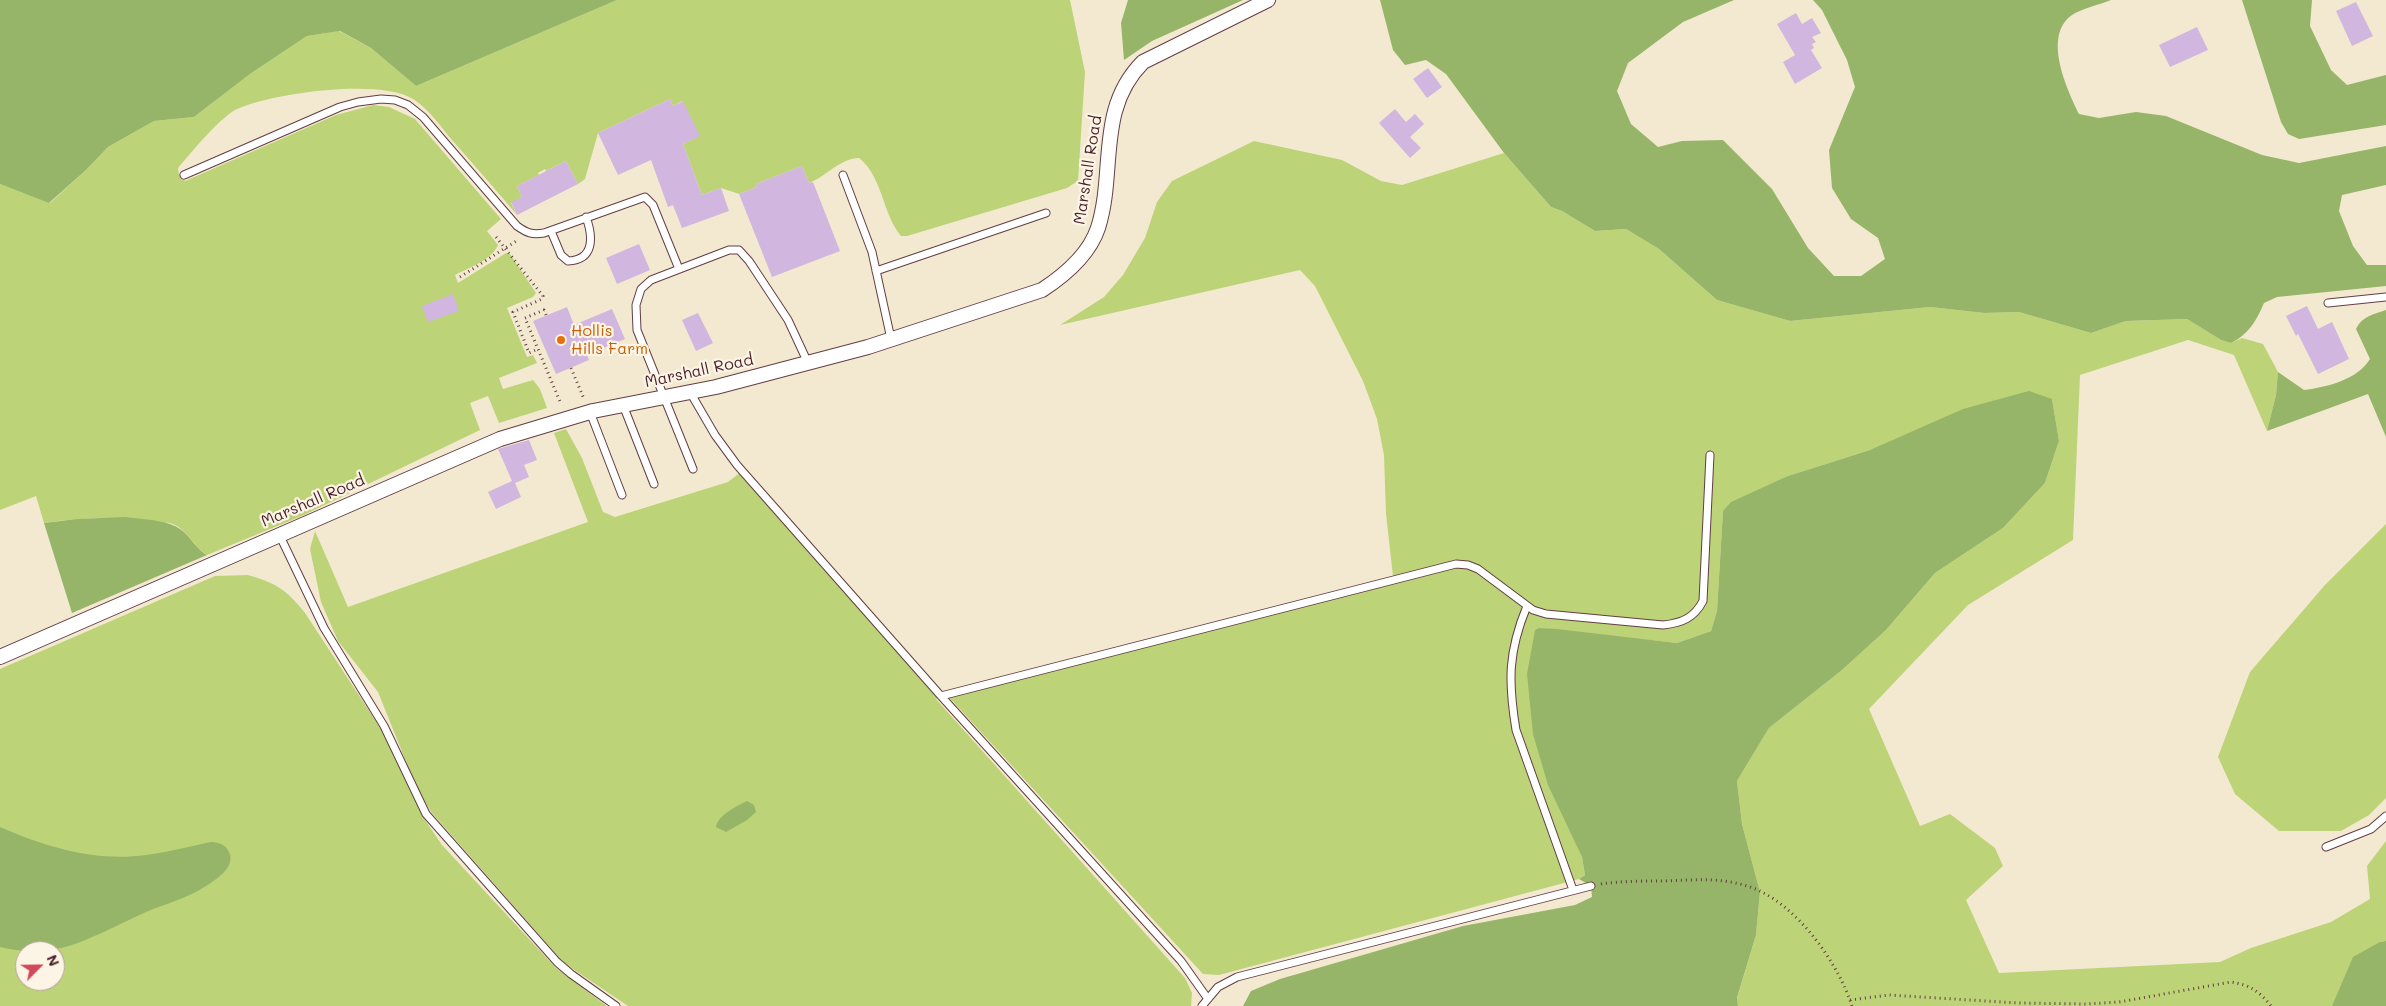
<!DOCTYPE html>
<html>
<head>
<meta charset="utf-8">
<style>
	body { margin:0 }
	#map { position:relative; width:2386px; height:1006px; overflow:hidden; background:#f3e9d0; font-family:Mali,sans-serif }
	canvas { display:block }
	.north { position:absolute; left:15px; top:941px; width:50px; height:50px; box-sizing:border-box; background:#fcf5e5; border:1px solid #b59f9b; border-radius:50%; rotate:67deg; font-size:14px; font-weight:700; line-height:20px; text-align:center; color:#4a1f2b }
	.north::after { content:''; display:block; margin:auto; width:18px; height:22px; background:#d1495b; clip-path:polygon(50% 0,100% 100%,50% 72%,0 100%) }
</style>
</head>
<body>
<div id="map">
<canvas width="2386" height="1006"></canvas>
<div class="north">N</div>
</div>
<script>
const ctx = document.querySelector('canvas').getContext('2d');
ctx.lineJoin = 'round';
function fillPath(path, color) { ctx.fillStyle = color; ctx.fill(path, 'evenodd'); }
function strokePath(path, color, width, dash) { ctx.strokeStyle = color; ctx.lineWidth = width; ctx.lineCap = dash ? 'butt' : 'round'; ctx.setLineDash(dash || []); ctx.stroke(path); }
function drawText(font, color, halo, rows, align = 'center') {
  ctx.font = font + ' Mali,sans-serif'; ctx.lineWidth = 4.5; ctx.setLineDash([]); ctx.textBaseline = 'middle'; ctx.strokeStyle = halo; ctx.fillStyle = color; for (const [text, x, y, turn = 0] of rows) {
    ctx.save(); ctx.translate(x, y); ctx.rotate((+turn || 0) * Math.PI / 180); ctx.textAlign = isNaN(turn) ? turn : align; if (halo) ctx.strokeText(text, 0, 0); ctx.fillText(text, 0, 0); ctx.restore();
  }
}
const green = new Path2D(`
	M617 0H1070L1085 72 1078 181 1067 188 907 236H901C882 213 883 177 859 158 839 159 827 176 809 183L802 166 756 184 757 187 739 194 721 188 702 195 683 144 699 136 682 101 673 106 670 99 598 133 585 179 578 184 566 161 546 171 545 169 538 173 539 175 517 186 522 197 511 203 517 215C496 190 474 165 452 140 440 126 429 109 413 99 380 78 272 93 237 109 220 117 191 153 178 168L179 175 185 181 336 115 373 105 389 107 415 119 501 219 487 231 498 245C492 260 468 268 455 275L458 283 506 253 510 254 536 293 533 297 507 308 527 357 533 355 537 363 499 378 503 389 533 380 540 389 547 408 499 423 488 396 470 403 480 430 304 515 207 555C194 547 187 530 173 524 167 522 159 522 153 521 117 516 81 518 44 523L36 496 0 510V184L50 203 86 170 108 147 154 121 194 117 250 74 307 36 339 31 371 48 416 86Z
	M1254 141 1342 160 1381 181 1402 185 1504 153 1551 207 1562 211 1595 231 1626 229 1659 249 1717 300 1790 321 1930 307 1984 313 2019 312 2091 333 2126 321 2187 319 2221 340 2231 343 2242 338 2263 344 2278 372 2276 395 2267 431 2234 355 2188 340 2080 375 2073 540 1968 605 1869 709 1920 826 1950 814 1995 848 2003 866 1966 900 1999 973 2220 962 2251 948 2331 922 2370 899 2367 866 2386 841V941L2380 942 2332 1006H1738L1737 999 1756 935 1760 892 1742 824 1737 781 1769 728 1842 670 1886 630 1935 573 2003 528 2045 483 2059 441 2052 399 1870 450 1788 476 1723 511 1717 611 1711 631 1677 643 1539 628 1572 834 1582 857 1585 875 1579 879 1219 975 1203 974 947 695 1393 576 1386 514 1384 455 1377 419 1363 381 1315 286 1300 270 1060 325 1104 297 1123 275 1145 238 1157 202 1172 181Z
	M566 429 582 458 603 512 615 517 728 482 742 471 941 696 936 699 1185 978 1192 993 1191 1006H628L564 963 432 813 419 794 378 692 338 641 321 602 310 549 315 531 348 607 588 522 554 433Z
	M2386 524V798L2369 815 2341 831H2279L2235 794 2218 757 2250 672 2325 585Z
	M248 575C276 583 287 590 305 613L381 729 425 820 442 845 555 967 607 1006H0V669L215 576ZM25 951H55V981H25Z`);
const forest = new Path2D(`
	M0 0H617L416 86 371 48 340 31 307 36 250 74 194 117 154 121 108 147 86 170 49 203 0 184Z
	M1128 0H1243L1152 41 1124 60 1121 23Z
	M1380 0H1734L1683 22 1628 63 1617 91 1631 124 1658 147 1682 141 1723 140 1772 189 1808 248 1834 276H1861L1885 259 1878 238 1851 219 1832 188 1829 150 1855 87 1847 60 1822 10 1813 0H2111C2099 5 2083 8 2072 15 2042 36 2067 89 2079 114L2099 118 2136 112 2166 116 2262 155 2299 163 2386 146V185L2342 195 2339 211 2353 246 2367 265H2386V286L2277 297 2264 303C2257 320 2248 335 2231 343L2221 340 2187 319 2126 321 2091 333 2019 312 1984 313 1930 307 1790 321 1717 300 1659 249 1626 229 1595 231 1562 211 1551 207 1504 153 1446 74 1426 60 1405 65 1393 50Z
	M2242 0H2312L2310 26 2331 70 2347 85 2386 75V125L2299 139 2288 134 2281 122Z
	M2386 310V437L2368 394 2267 431 2276 395 2278 372 2304 390C2327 387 2357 380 2370 359L2356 329C2361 317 2374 314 2386 310Z
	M2029 391 2052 399 2059 441 2045 483 2003 528 1935 573 1886 630 1842 670 1769 728 1737 781 1742 824 1760 892 1756 935 1737 998 1738 1006H1243L1251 991 1280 979 1463 926 1575 905 1592 897 1591 886 1579 879 1585 875 1582 857 1548 785 1533 734 1527 674 1535 630 1539 628 1557 629 1677 643 1711 631 1717 611 1723 511 1731 502 1788 476 1870 450 1963 409Z
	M126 517C145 520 171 519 185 533 193 541 197 549 207 555L72 613 44 523 77 519Z
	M747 801 754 805 756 812 747 820 726 832 716 827C718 815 737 806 747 801Z
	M0 827C46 847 95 862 146 855 167 852 189 847 210 842 218 842 225 844 229 852 236 867 217 879 206 886 188 898 165 904 146 912 121 923 87 942 61 948 41 952 20 952 0 947Z
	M2386 941V1006H2332L2353 957 2380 942Z`);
const building = new Path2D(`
	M2356 2 2373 36 2352 46 2336 11Z
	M1796 13 1802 24 1812 18 1821 33 1812 37 1816 42 1812 44 1814 48 1811 50 1822 68 1795 84 1783 62 1795 55 1777 24Z
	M2197 27 2208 50 2170 67 2159 45Z
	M1428 68 1442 87 1427 98 1413 79Z
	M670 99 673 106 683 101 700 136 683 144 702 195 721 188 729 211 682 228 673 205 668 207 651 160 618 175 598 133Z
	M1395 109 1406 122 1415 114 1424 124 1410 137 1421 148 1410 158 1379 123Z
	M566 161 578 184 517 215 511 202 522 197 517 186Z
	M802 166 809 183 813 182 840 251 772 277 739 194 757 187 756 184Z
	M639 244 650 270 617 284 606 258Z
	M453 294 459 311 428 322 422 306Z
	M2307 306 2318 329 2332 322 2349 359 2318 374 2298 334 2296 336 2286 316Z
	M567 307 574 325 612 309 625 339 587 355 589 360 556 374 533 321Z
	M698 313 713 343 696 351 682 320Z
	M529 440 537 460 524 465 529 477 515 483 521 497 496 509 488 492 512 481 498 449Z`);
const path = new Path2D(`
	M496 237 543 296 542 299 513 312 529 353 538 349
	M460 277 518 240
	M546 315 544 310 525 318 561 404
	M571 368 584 399
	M1601 884C1621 881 1643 881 1663 881 1693 880 1721 877 1750 887 1795 902 1838 962 1852 1006
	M1850 1000 1889 995 2018 1003 2087 1004 2119 1002 2231 982C2250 985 2259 991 2271 1006`);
const lane = new Path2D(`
	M184 175 340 107 358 102 381 99 395 100 408 105 423 117 517 226C527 233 532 235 544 233L645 197 653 205 679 269
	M843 175 872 252 891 339
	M551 231 561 255 568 261C595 260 593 236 586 217
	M876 271 1046 213
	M2328 303 2386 297
	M690 392 715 435 737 465 941 696 1181 961 1208 999
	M623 405 654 484
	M590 412 622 495
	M693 469 637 330 636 305 641 289 651 280 729 250H739L749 261 788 320 808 363
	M279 534 324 628 384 726 426 814 557 962 571 974 616 1006
	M1527 606C1508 652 1508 681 1516 730L1573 890
	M941 696 1456 564 1468 565 1478 569 1533 610 1546 614 1663 625C1682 623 1694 618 1703 601L1710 455
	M2326 847 2371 829 2386 816
	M1202 1006 1218 987 1237 977 1591 886`);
const street = new Path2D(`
	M0 657 500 439 593 411 716 387 868 347 1042 290C1065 275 1089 255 1098 228 1116 171 1096 109 1143 62L1268 0`);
const markers = [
	[561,340,5,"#e8710a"]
];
const streetNames = [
	["Marshall Road",1088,170,-81],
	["Marshall Road",699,371,-12],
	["Marshall Road",313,501,-23]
];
const foodNames = [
	["Hollis",571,331],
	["Hills Farm",571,349]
];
fillPath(green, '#bdd377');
fillPath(forest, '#96b568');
fillPath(building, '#d1b6df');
strokePath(lane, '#633d44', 9);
strokePath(street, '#633d44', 16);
strokePath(path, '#633d44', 3, [1, 4]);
strokePath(lane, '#fff', 7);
strokePath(street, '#fff', 14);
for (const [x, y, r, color] of markers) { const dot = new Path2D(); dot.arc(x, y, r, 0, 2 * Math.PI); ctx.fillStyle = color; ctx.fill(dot); strokePath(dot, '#fcf5e5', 2); }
drawText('16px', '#4a1f2b', '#fcf5e5', streetNames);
drawText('16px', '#c56008', '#fcf5e5', foodNames, 'left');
</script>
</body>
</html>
